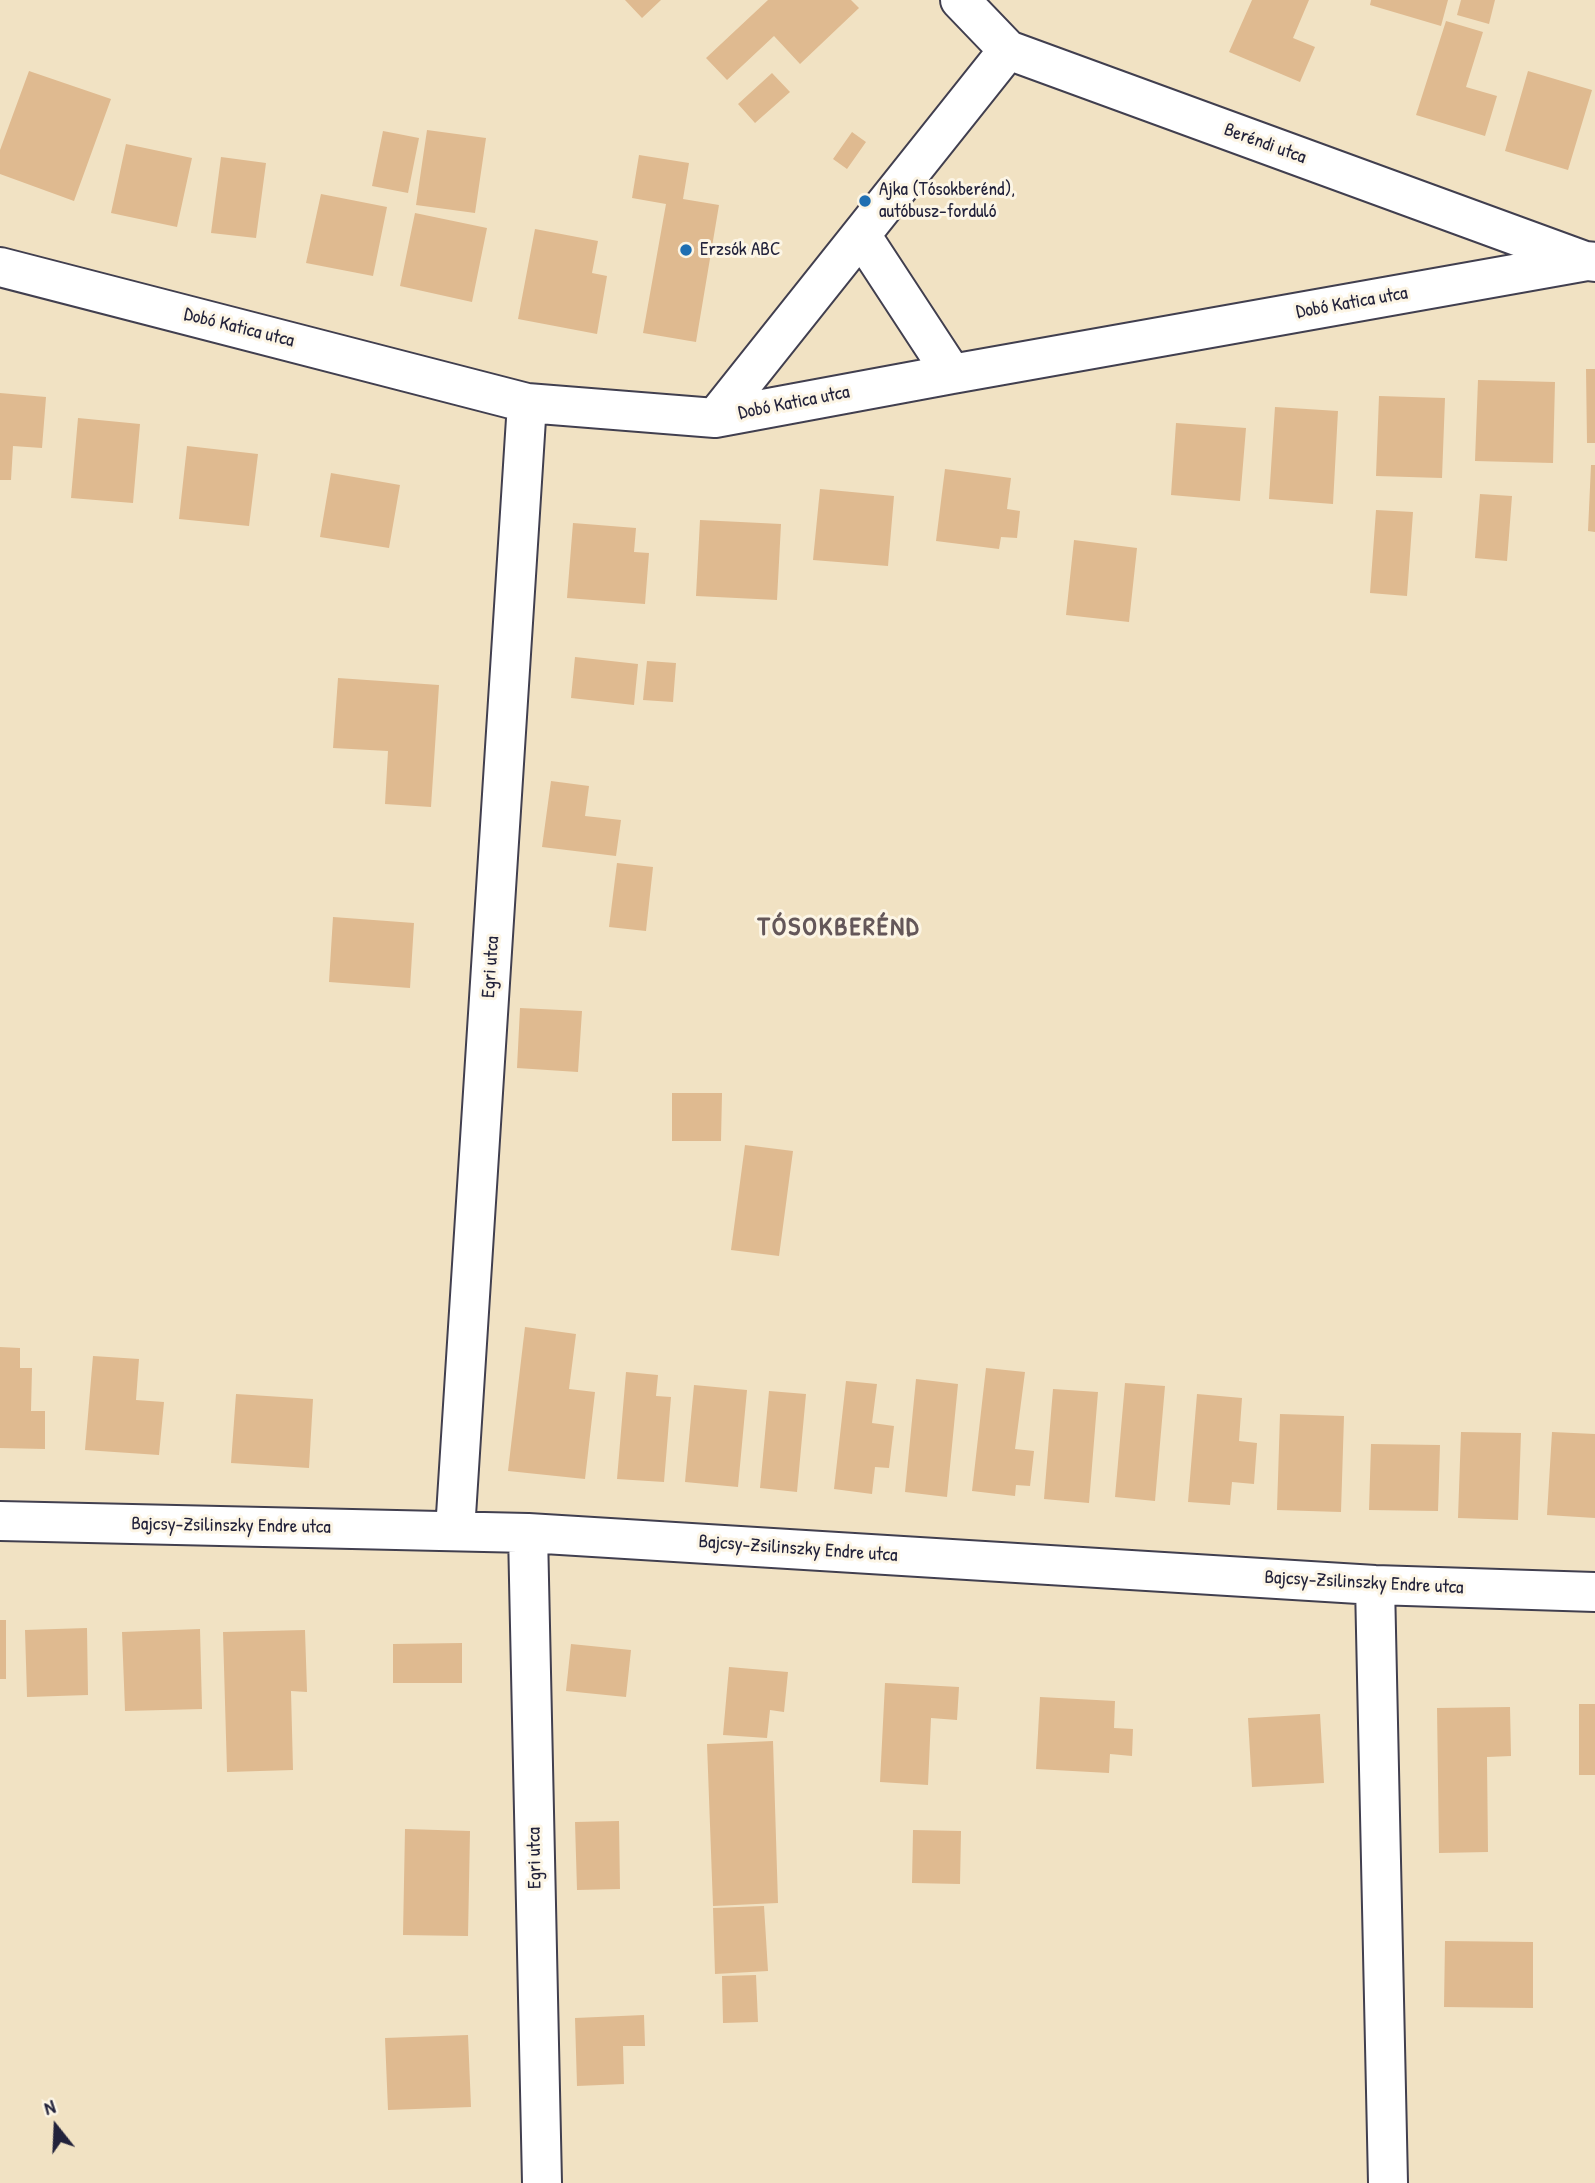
<!DOCTYPE html>
<html>
<head>
<meta charset="utf-8">
<style>
	body { margin:0 }
	#map { position:relative; width:1595px; height:2183px; overflow:hidden; background:#f1e2c3; font-family:"Patrick Hand",sans-serif }
	canvas { display:block }
	.north { position:absolute; left:21px; top:2092px; width:70px; height:70px; -webkit-text-stroke:5px #fcf5e5; paint-order:stroke; rotate:342deg; font-size:19px; font-weight:700; line-height:28px; text-align:center; color:#22223b }
	.north::after { content:''; display:block; margin:auto; width:24px; height:32px; background:#22223b; clip-path:polygon(50% 0,100% 100%,50% 72%,0 100%) }
</style>
</head>
<body>
<div id="map">
<canvas width="1595" height="2183"></canvas>
<div class="north">N</div>
</div>
<script>
const ctx = document.querySelector('canvas').getContext('2d');
ctx.lineJoin = 'round';
function fillPath(path, color) { ctx.fillStyle = color; ctx.fill(path, 'evenodd'); }
function strokePath(path, color, width, dash) { ctx.strokeStyle = color; ctx.lineWidth = width; ctx.lineCap = dash ? 'butt' : 'round'; ctx.setLineDash(dash || []); ctx.stroke(path); }
function drawText(font, color, halo, rows, align = 'center') {
  ctx.font = font + ' "Patrick Hand",sans-serif'; ctx.lineWidth = 6; ctx.setLineDash([]); ctx.textBaseline = 'middle'; ctx.strokeStyle = halo; ctx.fillStyle = color; for (const [text, x, y, turn = 0] of rows) {
    ctx.save(); ctx.translate(x, y); ctx.rotate((+turn || 0) * Math.PI / 180); ctx.textAlign = isNaN(turn) ? turn : align; if (halo) ctx.strokeText(text, 0, 0); ctx.fillText(text, 0, 0); ctx.restore();
  }
}
const building = new Path2D(`
	M625 0H661L642 18Z
	M768 0H851L859 8 800 64 774 36 727 80 706 58Z
	M1252 0H1309L1293 38 1315 47 1300 82 1229 52Z
	M1371 0H1448L1441 26 1370 5Z
	M1461 0H1495L1489 24 1457 15Z
	M1446 21 1483 32 1466 87 1497 96 1485 136 1416 115Z
	M29 71 111 99 74 201 0 174V150Z
	M1528 71 1592 90 1568 170 1505 151Z
	M772 73 790 92 755 123 738 104Z
	M427 130 486 138 475 213 416 205Z
	M383 131 419 138 408 193 372 186Z
	M852 132 866 142 847 169 833 159Z
	M126 144 192 158 177 227 111 213Z
	M639 155 689 163 683 199 719 205 696 342 643 333 666 204 632 198Z
	M221 157 266 163 256 238 211 233Z
	M321 194 387 207 373 276 306 263Z
	M415 213 487 228 472 302 400 286Z
	M535 229 598 241 592 273 607 276 597 334 518 319Z
	M1586 369H1595V443H1587Z
	M1478 380 1555 382 1553 463 1475 461Z
	M0 393 46 397 42 448 13 446 11 480H0Z
	M1379 396 1445 398 1442 478 1376 476Z
	M1275 407 1338 411 1333 504 1269 499Z
	M78 418 140 424 133 503 71 498Z
	M1176 423 1246 428 1240 501 1171 495Z
	M187 446 258 454 249 526 179 519Z
	M1591 465H1595V532L1588 531Z
	M945 469 1011 478 1007 509 1020 511 1017 538 1001 537 999 549 936 541Z
	M331 473 400 485 389 548 320 537Z
	M820 489 894 496 888 566 813 560Z
	M1480 494 1512 496 1507 561 1475 558Z
	M1376 510 1413 512 1407 596 1370 593Z
	M700 520 781 524 777 600 696 596Z
	M573 523 636 528 634 552 649 553 645 604 567 598Z
	M1074 540 1137 548 1129 622 1066 615Z
	M575 657 638 664 634 705 571 698Z
	M647 661 676 663 673 702 643 700Z
	M338 678 439 685 431 807 385 804 388 751 333 748Z
	M551 781 589 786 585 816 621 820 616 856 542 847Z
	M617 863 653 867 646 931 609 927Z
	M333 917 414 923 410 988 329 982Z
	M520 1008 582 1011 578 1072 517 1068Z
	M672 1093H722L721 1141H672Z
	M745 1145 793 1151 779 1256 731 1250Z
	M525 1327 576 1334 569 1389 595 1392 585 1479 508 1471Z
	M0 1347 20 1348V1368H32L31 1411H45V1449L0 1448Z
	M93 1356 139 1359 136 1400 164 1402 159 1455 85 1450Z
	M986 1368 1025 1372 1015 1449 1034 1451 1030 1486 1016 1485 1015 1496 972 1491Z
	M626 1372 658 1375 656 1396 671 1397 664 1482 617 1479Z
	M916 1379 958 1384 947 1497 905 1492Z
	M846 1381 877 1384 872 1423 894 1426 889 1468 875 1467 872 1494 834 1489Z
	M1125 1383 1165 1386 1155 1501 1115 1497Z
	M694 1385 747 1390 738 1487 685 1482Z
	M1053 1389 1098 1392 1089 1503 1044 1499Z
	M769 1391 806 1394 797 1492 760 1488Z
	M236 1394 313 1399 309 1468 231 1463Z
	M1197 1394 1242 1398 1239 1441 1257 1443 1254 1484 1232 1482 1230 1505 1188 1502Z
	M1280 1414 1344 1416 1341 1512 1277 1510Z
	M1461 1432 1521 1433 1518 1520 1458 1518Z
	M1552 1432 1595 1434V1518L1547 1515Z
	M1371 1444 1440 1445 1438 1511 1369 1510Z
	M0 1620H6V1679H0Z
	M87 1628 88 1695 27 1697 25 1630Z
	M200 1629 202 1709 125 1711 122 1632Z
	M305 1630 307 1692 291 1691 293 1770 227 1772 223 1632Z
	M462 1643V1683H393V1644Z
	M571 1644 631 1650 626 1697 566 1691Z
	M729 1667 788 1672 784 1712 770 1710 767 1738 723 1735Z
	M885 1683 959 1687 957 1720 931 1718 928 1785 880 1782Z
	M1040 1697 1115 1701 1114 1728 1133 1729 1132 1756 1110 1754 1109 1773 1036 1769Z
	M1579 1704H1595V1775H1579Z
	M1510 1707 1511 1756 1487 1757 1488 1852 1439 1853 1437 1708Z
	M1320 1714 1324 1783 1252 1787 1248 1718Z
	M773 1741 778 1903 713 1906 707 1744Z
	M619 1821 620 1889 577 1890 575 1822Z
	M405 1829 470 1831 468 1936 403 1935Z
	M913 1830 961 1831 960 1884 912 1883Z
	M764 1906 768 1971 715 1974 713 1908Z
	M1445 1941 1533 1942V2008L1444 2007Z
	M756 1975 758 2022 723 2023 722 1976Z
	M644 2015 645 2046H623L624 2084 577 2086 575 2018Z
	M468 2035 471 2107 388 2110 385 2038Z`);
const minor = new Path2D(`
	M960 0 1008 50 1585 261
	M861 235 952 374
	M0 267 527 403 715 418 952 374 1587 261 1595 262
	M715 418 1008 50
	M0 1521 528 1533 1375 1585 1595 1592
	M455 1531 527 403
	M528 1533 542 2183
	M1375 1585 1388 2183`);
const markers = [
	[865,201,7,"#1f6fb2"],
	[686,250,7,"#1f6fb2"]
];
const streetNames = [
	["Beréndi utca",1265,144,20],
	["Dobó Katica utca",1352,303,-10],
	["Dobó Katica utca",239,328,14],
	["Dobó Katica utca",794,403,-11],
	["Egri utca",491,967,-86],
	["Bajcsy-Zsilinszky Endre utca",231,1526,1],
	["Bajcsy-Zsilinszky Endre utca",798,1549,4],
	["Bajcsy-Zsilinszky Endre utca",1364,1583,3],
	["Egri utca",535,1858,-91]
];
const poiNames = [
	["Ajka (Tósokberénd),",879,190],
	["autóbusz-forduló",879,212],
	["Erzsók ABC",700,250]
];
const districtNames = [
	["TÓSOKBERÉND",839,928]
];
fillPath(building, '#dfba90');
strokePath(minor, '#413f4f', 42);
strokePath(minor, '#fff', 38);
for (const [x, y, r, color] of markers) { const dot = new Path2D(); dot.arc(x, y, r, 0, 2 * Math.PI); ctx.fillStyle = color; ctx.fill(dot); strokePath(dot, '#fcf5e5', 2.5); }
drawText('19px', '#22223b', '#fcf5e5', streetNames);
drawText('19px', '#22223b', '#fcf5e5', poiNames, 'left');
ctx.letterSpacing = '2px';
drawText('bold 26px', '#645759', '#fcf5e5', districtNames);
ctx.letterSpacing = '0px';
</script>
</body>
</html>
